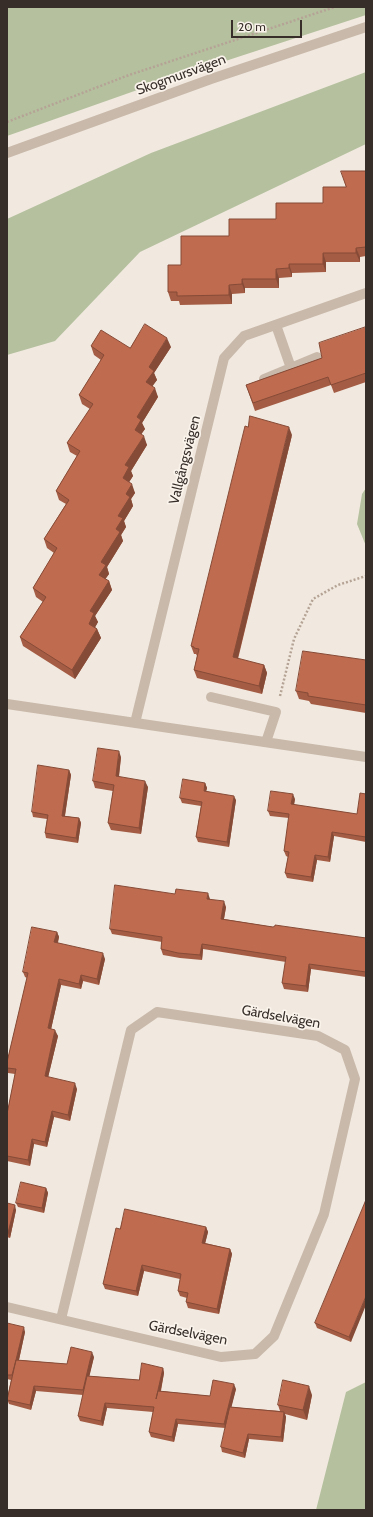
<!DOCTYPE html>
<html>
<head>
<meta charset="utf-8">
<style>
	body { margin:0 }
	#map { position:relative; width:373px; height:1517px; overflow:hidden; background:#f1e9df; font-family:Cabin,sans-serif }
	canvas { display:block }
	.frame { position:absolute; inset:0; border:8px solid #372e2a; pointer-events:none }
	.scale { position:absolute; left:231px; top:20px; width:71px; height:18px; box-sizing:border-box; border:2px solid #372e2a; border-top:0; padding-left:5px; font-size:12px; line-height:14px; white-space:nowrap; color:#372e2a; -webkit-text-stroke:3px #f9f3eb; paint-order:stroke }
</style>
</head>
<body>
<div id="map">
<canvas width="373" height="1517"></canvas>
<div class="frame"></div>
<div class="scale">20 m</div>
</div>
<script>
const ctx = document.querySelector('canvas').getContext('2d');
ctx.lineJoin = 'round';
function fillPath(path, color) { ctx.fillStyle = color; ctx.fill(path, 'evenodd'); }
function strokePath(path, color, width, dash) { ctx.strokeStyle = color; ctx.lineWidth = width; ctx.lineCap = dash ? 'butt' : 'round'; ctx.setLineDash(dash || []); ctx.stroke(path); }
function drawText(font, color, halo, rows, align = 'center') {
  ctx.font = font + ' Cabin,sans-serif'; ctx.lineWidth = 3.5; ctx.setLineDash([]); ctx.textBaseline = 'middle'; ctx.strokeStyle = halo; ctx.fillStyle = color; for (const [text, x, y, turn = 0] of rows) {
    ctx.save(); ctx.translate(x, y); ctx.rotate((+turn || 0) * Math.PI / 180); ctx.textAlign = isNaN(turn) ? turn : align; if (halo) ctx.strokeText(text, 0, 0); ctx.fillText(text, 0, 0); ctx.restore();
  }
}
const green = new Path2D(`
	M7 7H366V15L143 88 7 136Z
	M366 72V144L140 252 55 341 7 355V219L151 153Z
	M366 488V546L357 524 362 494Z
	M366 1382V1510H316L346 1392Z`);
const path = new Path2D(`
	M7 122 129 75 335 7
	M280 696 294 639 313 599 338 585 366 576`);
const minor = new Path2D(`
	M7 153 211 79 366 27
	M276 325 291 368
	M264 379 317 357
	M211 697 276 712 266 742
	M7 704 366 757
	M135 723 224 358 244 336 366 293
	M7 1307 221 1357 255 1354 274 1336 324 1214 355 1079 345 1050 318 1036 157 1012 131 1030 61 1319`);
const wall = new Path2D(`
	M366 171V256L360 257V262H326V272L292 273V277L279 278V288H245V293L232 294V304L180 305 179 301H171L168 292 181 265 229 236 276 219 323 203 346 187Z
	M366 327V382L334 393 331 385 255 411 246 385 322 358Z
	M91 346 130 348 171 347 154 373 157 380 152 386 158 397 142 423 145 429 141 434 147 445 131 471 133 476 129 482 135 493 131 499 133 506 124 521 126 527 121 535 123 541 107 567 109 574 105 579 109 581 112 590 95 616 98 622 95 627 97 629 101 638 75 679 23 646 20 637 43 602 36 597 33 588 54 553 47 548 44 539 66 504 59 500 56 491 77 456 70 452 67 443 90 409 82 404 79 395 101 360 94 355Z
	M292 435 238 659 264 665 267 673 262 694 197 678 194 670 197 656 196 654H194L191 646Z
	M366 660V713L311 704 309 701 299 699 296 691Z
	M121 757 119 777 148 787 141 834 111 830 108 823 113 791 95 788 93 781Z
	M69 770 71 775 65 816 79 818 81 823 78 843 46 838 45 833 47 819 33 817 32 812Z
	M205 783 207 788 206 791 236 800 229 847 198 842 196 837 201 806 182 803 180 798Z
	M366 794V842L334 836 330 862 317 860 313 882 287 878 285 873 288 857 286 856 284 851 289 818 270 816 268 811 295 799 294 805 357 814Z
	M175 894 210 899 226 907 224 919 273 927 366 938V977L311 969 308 992 284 989 282 983 286 962 203 949 202 960 180 958 163 955 161 949 162 942 112 934 110 929Z
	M57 932 59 937 58 943 105 959 99 985 83 981 81 989 61 985 51 1029 58 1036 48 1077 77 1089 70 1121 54 1117 47 1147 34 1144 30 1166 7 1161V1114L15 1074 8 1073 7 1071V1062L27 978 25 977 23 972Z
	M46 1188 48 1193 44 1213 18 1207 16 1203Z
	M366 1200 351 1342 317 1328 315 1323Z
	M7 1203 16 1210 10 1238 7 1237Z
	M206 1227 208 1232 205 1243 230 1249 232 1254 219 1314 188 1308 186 1302 187 1298 180 1296 178 1291 180 1279 144 1271 138 1296 105 1289 103 1284 120 1229Z
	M7 1323 25 1332 19 1360 67 1364 94 1357 89 1376 139 1380 163 1368 164 1373 161 1391 210 1396 236 1389 231 1407 280 1411 278 1405 312 1395 307 1420 285 1414 286 1417 283 1442 249 1439 245 1458 222 1452 221 1447 225 1428 178 1424 174 1442 151 1437 149 1432 153 1412 107 1408 103 1426 80 1421 78 1416 83 1395 36 1391 31 1410 9 1404 7 1399 11 1380 7 1379Z`);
const shadedWall = new Path2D(`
	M356 248 360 257V262L356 253Z
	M323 253 326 262V272L323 264Z
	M289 264 292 273V277L289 268Z
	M276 269 279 278V288L276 279Z
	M242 279 245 288V293L242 284Z
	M229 285 232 294V304L229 295Z
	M167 338 171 347 154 373 157 380 149 391 146 382 149 367Z
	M155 388 158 397 142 423 145 429 138 439 135 430 137 417Z
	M289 427 292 435 236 665 233 657Z
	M144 436 147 445 131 471 133 476 126 487 123 478 125 465Z
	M132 484 135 493 131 499 133 506 124 521 126 527 121 535 123 541 107 567 109 574 102 584 99 575 101 562 116 529 118 516 126 494Z
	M109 581 112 590 95 616 98 622 92 633 89 624 90 611Z
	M97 629 101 638 75 679 72 670Z
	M264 665 267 673 262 694 259 686Z
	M119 751 121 757 118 783 116 776Z
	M69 770 71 775 64 821 62 816Z
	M145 781 148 787 141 834 139 828Z
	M205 783 207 788 205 796 204 791Z
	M293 794 295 799 293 809 291 804Z
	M234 796 236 800 229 847 227 842Z
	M79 818 81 823 78 843 76 838Z
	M332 832 334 836 330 862 328 857Z
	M315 855 317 860 313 882 311 877Z
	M208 893 210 899 208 904 207 899Z
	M224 901 226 907 223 924 221 919Z
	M57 932 59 937 56 948 54 942Z
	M202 944 203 949 202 960 200 955Z
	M103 953 105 959 99 985 97 979Z
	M309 964 311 969 308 992 306 986Z
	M81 975 83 981 81 989 79 984Z
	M59 979 61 985 50 1034 48 1028Z
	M55 1030 58 1036 47 1082 45 1076Z
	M75 1083 77 1089 70 1121 68 1115Z
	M52 1111 54 1117 47 1147 45 1142Z
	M32 1139 34 1144 30 1166 28 1160Z
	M46 1188 48 1193 44 1213 42 1208Z
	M15 1205 16 1210 10 1238 8 1233Z
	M206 1227 208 1232 204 1248 202 1243Z
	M230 1249 232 1254 219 1314 217 1309Z
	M142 1265 144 1271 138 1296 136 1291Z
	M366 1296V1305L351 1342 349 1337Z
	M24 1327 25 1332 18 1364 16 1360Z
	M92 1352 94 1357 85 1395 83 1390Z
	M163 1368 164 1373 158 1404 156 1399Z
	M234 1384 236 1389 226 1429 224 1424Z
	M34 1386 36 1391 31 1410 30 1405Z
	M309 1386 312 1395 307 1420 303 1410Z
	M105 1403 107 1408 103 1426 101 1421Z
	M284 1412 286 1417 283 1442 281 1437Z
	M176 1419 178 1424 174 1442 172 1437Z
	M248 1434 249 1439 245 1458 243 1453Z`);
const building = new Path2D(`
	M341 171H366V247L356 248V253H323V264H289V268L276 269V279H242V284L229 285V295L177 296V292H168V265H181V236H229V219H276V203H323V187H346Z
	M145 324 167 338 149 367 154 371 146 382 155 388 137 417 141 420 135 430 144 436 125 465 129 467 123 478 132 484 126 494 130 497 118 516 123 518 116 529 120 532 101 562 106 565 99 575 109 581 90 611 94 613 89 624 97 629 72 670 20 637 46 597 33 588 57 548 44 539 69 500 56 491 80 451 67 443 93 404 79 395 104 355 91 346 101 330 130 348Z
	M366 327V373L331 385 328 377 253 403 246 385 322 358 319 343Z
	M250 416 289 427 233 657 264 665 259 686 194 670 199 649 194 648V647L191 646 245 426 248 427Z
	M303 651 366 660V705L308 696V693L296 691Z
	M98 748 119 751 116 776 145 781 139 828 108 823 114 785 93 781Z
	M38 765 69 770 62 816 79 818 76 838 45 833 48 815 32 812Z
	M183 779 205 783 204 791 234 796 227 842 196 837 202 802 180 798Z
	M271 791 293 794 291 804 357 814 360 793 366 794V837L332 832 328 857 315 855 311 877 285 873 289 852 284 851 289 814 268 811Z
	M115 885 175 894 176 889 208 893 207 899 224 901 221 919 273 927 275 926V925L366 938V972L309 964 306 986 282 983 286 957 202 944 200 955 178 953 161 949 162 937 110 929Z
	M32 927 57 932 54 942 103 953 97 979 81 975 79 984 59 979 48 1028 55 1030 45 1076 75 1083 68 1115 52 1111 45 1142 32 1139 28 1160 7 1156V1114L16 1069 7 1068V1062L28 973 23 972Z
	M21 1182 46 1188 42 1208 16 1203Z
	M366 1200V1296L349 1337 315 1323Z
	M7 1203 15 1205 8 1233H7Z
	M125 1209 206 1227 202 1243 230 1249 217 1309 186 1302 188 1293 178 1291 181 1274 142 1265 136 1291 103 1284 116 1228 120 1229Z
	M7 1323 24 1327 16 1360 67 1364 71 1347 92 1352 83 1390 34 1386 30 1405 7 1400 16 1360 12 1375H7Z
	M142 1363 163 1368 156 1399 158 1391 210 1396 213 1380 234 1384 224 1424 176 1419 172 1437 149 1432 154 1407 105 1403 101 1421 78 1416 87 1376 139 1380Z
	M283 1380 309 1386 303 1410 278 1405Z
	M230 1407 284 1412 281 1437 248 1434 243 1453 221 1447Z`);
const streetNames = [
	["Skogmursvägen",181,75,-20],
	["Vallgångsvägen",185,460,-76],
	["Gärdselvägen",281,1017,10],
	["Gärdselvägen",188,1333,11]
];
fillPath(green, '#b5c09f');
strokePath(path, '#b5a395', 2.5, [2, 2]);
strokePath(minor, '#c9b9ab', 10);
fillPath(wall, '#a45c44');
fillPath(shadedWall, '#864b37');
fillPath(building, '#bf6b4f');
strokePath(building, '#864b37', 1);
drawText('14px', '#372e2a', '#f9f3eb', streetNames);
</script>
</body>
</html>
